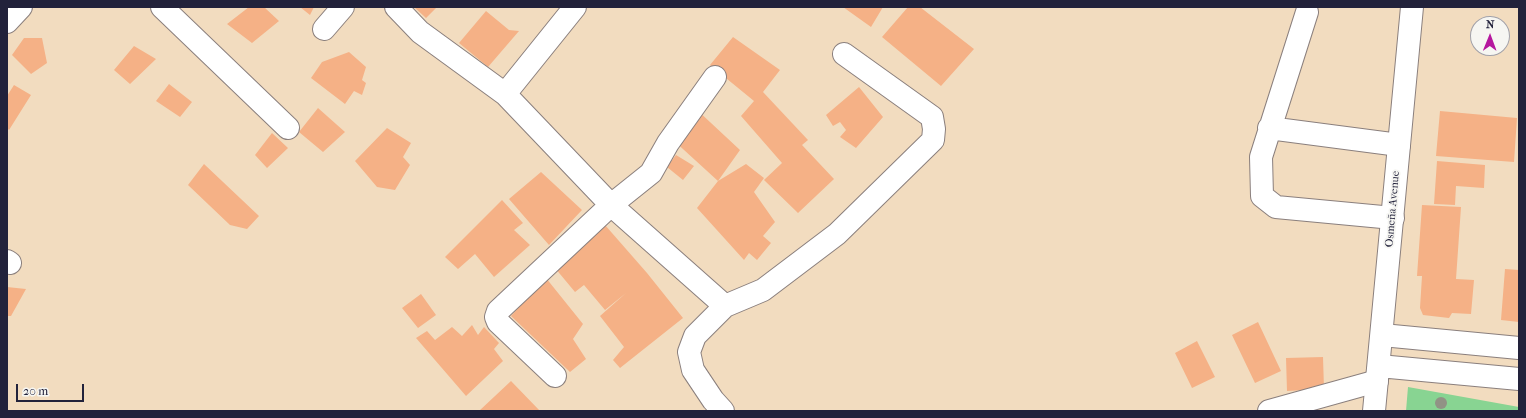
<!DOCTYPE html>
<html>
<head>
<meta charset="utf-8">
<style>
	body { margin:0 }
	#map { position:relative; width:1526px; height:418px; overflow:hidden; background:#f2dcbf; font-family:"IM FELL French Canon",serif }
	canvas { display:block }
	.frame { position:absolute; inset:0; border:8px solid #22223b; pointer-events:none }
	.north { position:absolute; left:1470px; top:16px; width:40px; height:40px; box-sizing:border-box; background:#f6f6f2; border:1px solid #a1a1a9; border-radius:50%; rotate:1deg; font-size:11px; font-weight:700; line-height:16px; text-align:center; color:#22223b }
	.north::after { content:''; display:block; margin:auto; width:14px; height:18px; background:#b5179e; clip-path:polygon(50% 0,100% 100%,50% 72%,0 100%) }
	.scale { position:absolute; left:16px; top:384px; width:68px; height:18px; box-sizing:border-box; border:2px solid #22223b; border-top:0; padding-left:5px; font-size:12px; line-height:14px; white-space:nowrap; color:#22223b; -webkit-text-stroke:3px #f6f6f2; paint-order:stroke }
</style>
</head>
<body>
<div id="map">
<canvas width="1526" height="418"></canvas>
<div class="frame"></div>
<div class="north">N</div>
<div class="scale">20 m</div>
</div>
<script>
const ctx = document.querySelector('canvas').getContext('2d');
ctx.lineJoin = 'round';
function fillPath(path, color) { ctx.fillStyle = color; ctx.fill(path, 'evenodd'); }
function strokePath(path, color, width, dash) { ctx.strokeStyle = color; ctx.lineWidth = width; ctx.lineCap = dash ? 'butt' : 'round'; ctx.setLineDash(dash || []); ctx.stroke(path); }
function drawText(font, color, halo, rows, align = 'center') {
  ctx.font = font + ' "IM FELL French Canon",serif'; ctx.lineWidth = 3.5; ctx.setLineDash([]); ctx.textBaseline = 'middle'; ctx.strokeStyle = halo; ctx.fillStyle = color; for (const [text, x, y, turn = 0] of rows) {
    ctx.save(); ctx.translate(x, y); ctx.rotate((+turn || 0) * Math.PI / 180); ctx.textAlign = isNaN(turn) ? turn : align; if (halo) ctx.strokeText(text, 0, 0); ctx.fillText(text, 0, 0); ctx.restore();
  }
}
const green = new Path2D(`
	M1408 387 1519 407V411H1406Z`);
const building = new Path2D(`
	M249 7H264L279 21 252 43 227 24Z
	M300 7H314L310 15Z
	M414 7H437L426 18Z
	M843 7H883L871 27Z
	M908 7H920L974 49 941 86 882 37Z
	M486 11 509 30 519 31 488 67 459 43Z
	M733 37 780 70 763 92 808 140 802 145 834 179 798 213 764 180 782 163 741 116 754 101 710 65Z
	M24 38H42L47 63 31 74 12 55Z
	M134 46 156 59 130 84 114 70Z
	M349 52 366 67 362 80 366 83 362 95 354 91 345 104 311 78 322 62Z
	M169 84 192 102 180 117 156 101Z
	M14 85 31 95 9 130 7 128V96Z
	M859 87 883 117 856 148 840 137 846 130 840 122 833 126 826 115Z
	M318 108 345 132 323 152 299 132Z
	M696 109 740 150 718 181 672 139Z
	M1440 111 1517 118 1514 162 1436 156Z
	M387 128 411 143 403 157 410 165 395 190 377 187 355 161Z
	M272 133 288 148 267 168 255 155Z
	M676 155 694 166 683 180 667 167Z
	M1437 161 1485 165 1484 188 1456 186 1455 205 1434 204Z
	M204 164 259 216 247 229 230 225 188 185Z
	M746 164 764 178 754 192 775 222 763 236 771 243 757 260 749 253 744 260 697 208 718 181Z
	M541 172 582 210 549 245 509 199Z
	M502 200 523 223 514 230 530 245 494 277 475 254 458 269 445 257Z
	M1422 205 1461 207 1456 279 1474 280 1471 314 1452 313 1449 318 1423 315 1420 308 1422 276H1417Z
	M605 225 647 273 683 318 620 368 613 360 624 347 600 316 626 293 605 310 584 285 575 292 555 268Z
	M1505 269 1519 270V322L1501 320Z
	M546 278 583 324 573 339 586 359 570 372 511 316Z
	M7 287 26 289 11 316H7Z
	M421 294 436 315 418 328 402 308Z
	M1258 322 1281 371 1255 383 1232 335Z
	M472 325 478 335 484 327 499 343 494 349 503 361 466 396 416 338 427 331 435 340 452 327 462 336Z
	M1197 341 1215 377 1192 388 1175 353Z
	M1323 357 1324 389 1287 391 1286 358Z
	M511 381 540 411H479Z`);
const minor = new Path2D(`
	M162 7 288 128
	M396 7 420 32 505 94 611 205 725 306 695 336 689 352 693 370 713 400 723 411
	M1307 12 1261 157 1262 196 1276 207 1393 218
	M7 22 21 7
	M324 29 343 7
	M505 94 575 7
	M1269 128 1399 145
	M7 261 10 263
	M725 306 763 290 837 234 933 140 934 129 932 117 844 54
	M1382 335 1519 348
	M1379 366 1519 379
	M555 376 498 322 496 317 498 311 611 205 651 173 668 143 715 77
	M1269 411 1377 381`);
const major = new Path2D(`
	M1374 411 1412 7`);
const trees = [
	[1441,403]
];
const streetNames = [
	["Osmeña Avenue",1393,209,-85]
];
fillPath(green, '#88d492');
fillPath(building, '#f5b186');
strokePath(minor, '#8a7f7d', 24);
strokePath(major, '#8a7f7d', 24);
strokePath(minor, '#fff', 22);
strokePath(major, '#fff', 22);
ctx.fillStyle = '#919385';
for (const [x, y] of trees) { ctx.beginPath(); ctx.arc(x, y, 6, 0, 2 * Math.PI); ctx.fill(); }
drawText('11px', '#22223b', '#f6f6f2', streetNames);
</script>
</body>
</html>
